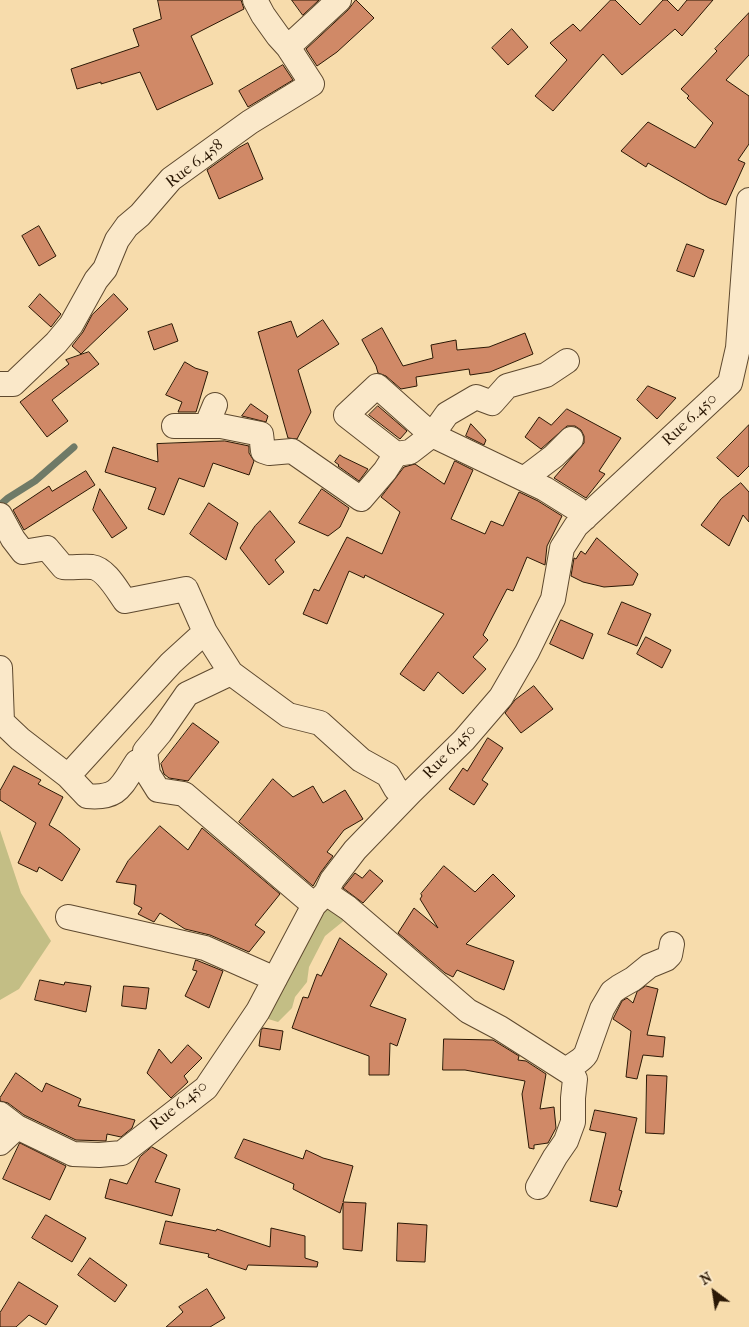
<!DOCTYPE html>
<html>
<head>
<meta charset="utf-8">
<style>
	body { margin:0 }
	#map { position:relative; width:749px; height:1327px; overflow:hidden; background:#f7dcac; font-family:"IM FELL French Canon",serif }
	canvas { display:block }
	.north { position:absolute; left:689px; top:1267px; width:50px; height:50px; -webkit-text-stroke:4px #fae8c9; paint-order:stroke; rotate:329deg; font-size:14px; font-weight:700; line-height:20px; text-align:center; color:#2b1805 }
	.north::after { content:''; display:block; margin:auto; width:18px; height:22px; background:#2b1805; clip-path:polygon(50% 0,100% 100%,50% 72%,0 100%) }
</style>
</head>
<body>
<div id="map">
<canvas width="749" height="1327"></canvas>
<div class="north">N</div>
</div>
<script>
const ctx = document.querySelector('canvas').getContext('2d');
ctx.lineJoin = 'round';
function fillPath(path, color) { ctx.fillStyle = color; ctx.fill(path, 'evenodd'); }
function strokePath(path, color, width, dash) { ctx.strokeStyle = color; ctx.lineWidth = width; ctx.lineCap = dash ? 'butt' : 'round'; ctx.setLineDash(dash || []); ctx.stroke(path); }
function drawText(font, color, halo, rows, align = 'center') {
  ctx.font = font + ' "IM FELL French Canon",serif'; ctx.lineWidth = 5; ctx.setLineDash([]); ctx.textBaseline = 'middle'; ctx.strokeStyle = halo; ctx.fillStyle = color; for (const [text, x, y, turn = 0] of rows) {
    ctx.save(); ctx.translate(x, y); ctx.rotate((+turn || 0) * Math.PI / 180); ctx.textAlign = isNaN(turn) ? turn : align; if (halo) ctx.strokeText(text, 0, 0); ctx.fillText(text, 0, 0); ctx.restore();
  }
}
const green = new Path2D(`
	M0 830 21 893 51 941 19 989 0 1000Z
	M331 907 346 919 325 936 309 967 307 982 295 997 292 1008 278 1022 265 1018 320 914Z`);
const stream = new Path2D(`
	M0 505 8 498 35 481 74 447`);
const building = new Path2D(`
	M158 0H241L244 9 191 36 213 84 157 110 140 72 101 84V82L77 89 71 69 139 46 133 29 161 19Z
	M292 0H319L303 15Z
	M356 0 374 18 337 52 317 66 306 49 348 10Z
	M611 0H615L640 25 663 0H667L678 11 687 0H713L682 36 675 29 622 75 603 54 553 111 535 96 567 60 550 43 573 24 580 31Z
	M749 13V55L726 80 749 96V144L738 160 745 163 726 205 709 198 648 163 646 167 621 151 648 122 695 148 713 123 687 98 689 96 681 89 717 51 715 49Z
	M512 29 528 47 508 65 492 48Z
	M283 65 293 80 248 107 239 91Z
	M248 143 263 179 219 199 207 170 238 148Z
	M39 226 56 256 39 266 22 236Z
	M687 244 704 250 694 277 677 271Z
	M40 294 61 314 51 327 29 307Z
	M114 294 128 309 81 354 72 346 83 332 92 315Z
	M323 320 339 344 298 370 311 412 297 439 288 438 258 332 291 321 297 337Z
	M172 324 178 341 154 350 148 332Z
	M382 328 403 366 433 358 431 345 456 340 457 350 489 347 525 333 533 354 490 372 470 375 469 369 416 377 417 386 401 389 386 376 378 373 376 366 362 340Z
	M89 352 99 364 52 400 68 421 47 437 20 402 69 364 66 360Z
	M185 362 195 368 208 372 196 412H178L182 402 166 395Z
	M648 386 676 398 657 419 637 400Z
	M251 404 268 416 266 422 242 416Z
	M378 406 407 431 400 439 369 415Z
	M567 409 621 438 599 471 605 474 586 498 554 478 584 443V436L581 430 575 426H567L541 449 525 437 539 417 551 425Z
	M471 424 486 440 484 445 466 436Z
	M749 425V466L738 477 717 458Z
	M225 441 249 446V453L254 461 249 475 213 463 204 487 179 478 164 515 148 509 156 488 105 472 113 447 158 462 157 444Z
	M340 455 343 457 368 469 359 481 338 466 339 465 335 462Z
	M455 461 473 470 451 519 485 534 491 521 503 526 519 492 538 501 562 516 547 546 545 565 527 557 513 591 507 589 483 635 488 640 473 657 486 669 463 694 438 672 424 691 400 674 444 614 365 575 364 578 349 571 327 624 303 614 314 589 319 591 347 537 382 554 400 512 381 497 404 467 415 464 444 484Z
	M86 471 95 485 24 530 13 510 49 486 52 491Z
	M741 483 749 492V522L743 515 729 546 701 525 721 499Z
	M100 489 127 528 112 538 93 510Z
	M322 489 349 508 340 527 328 536 299 523Z
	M209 503 238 523 226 560 190 534Z
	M270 511 295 542 275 560 284 572 269 585 240 548 255 526Z
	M597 538 638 574 633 585 604 587 583 582 571 576 574 558 576 559 581 551 585 554Z
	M622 602 651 614 637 646 608 634Z
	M561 620 593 634 583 659 550 644Z
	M646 637 671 650 662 668 637 654Z
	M534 686 553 709 521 733 505 713 515 700Z
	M193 723 219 742 188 781 169 778 164 774 161 764Z
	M488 738 503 748 482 780 488 784 474 805 449 789 463 768 467 771Z
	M14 766 41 780 38 784 63 797 49 825 60 832 80 849 62 881 39 867 37 872 18 863 36 823 0 800V791Z
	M273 779 293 797 313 786 323 803 345 790 363 819 344 830 327 852 333 856 321 872 313 886 239 822Z
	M160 826 188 850 202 828 280 894 255 925 265 932 249 952 210 935 185 929 160 913 154 922 138 914 142 908 134 904 136 885 116 882 128 861Z
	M444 866 475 892 493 874 515 896 466 944 514 961 504 990 457 970 453 977 445 973 398 933 414 908 438 928 420 899 422 896 421 894Z
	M370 870 383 881 363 903 343 888 355 873 362 878Z
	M340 938 387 974 370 1006 406 1019 397 1046 390 1043 389 1075H369V1056L292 1028 303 997 308 998 317 974 321 976Z
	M196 960 223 971 209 1008 185 996 197 971 193 970Z
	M40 980 64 985 65 982 91 986 86 1012 35 1000Z
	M124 986 149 988 146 1009 122 1006Z
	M646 986 658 989 647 1035 665 1037 663 1057 643 1055 637 1079 626 1077 631 1031 613 1019 622 1001 627 998 633 1003 637 992Z
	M263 1028 283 1031 280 1050 259 1046 261 1031Z
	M444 1039 493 1040 519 1056 518 1060 526 1061 546 1074 540 1109 554 1107 556 1128 548 1143 534 1145V1149L529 1148 522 1094 525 1081 465 1070H443Z
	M188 1045 202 1058 184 1076 188 1082 171 1098 147 1073 159 1049 171 1063Z
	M16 1073 42 1092 46 1083 81 1099 78 1106 135 1120 132 1128 121 1137 107 1134 106 1141 76 1140 24 1115 8 1103 0 1101V1098Z
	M647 1075 667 1076 664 1134 646 1133Z
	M595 1110 637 1118 619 1190 622 1191 617 1207 590 1201 606 1133 590 1130Z
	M244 1139 303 1159 306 1150 323 1158 353 1166 343 1202 366 1203 362 1251 343 1249V1203L340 1213 293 1189 294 1184 235 1158Z
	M20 1143 66 1166 50 1200 3 1179Z
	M152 1147 167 1155 155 1182 180 1189 172 1216 105 1198 110 1179 127 1184 140 1157Z
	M46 1215 86 1238 72 1262 32 1238Z
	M166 1221 216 1231 217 1229 270 1247 271 1228 305 1236V1258L318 1262 317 1267 248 1265 246 1270 208 1257 209 1254 160 1244Z
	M398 1223 427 1225 425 1262 397 1261Z
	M90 1258 127 1285 115 1302 78 1275Z
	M19 1282 58 1306 46 1325 29 1315 16 1327H0V1313Z
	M207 1289 225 1318 210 1327H166L183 1312 179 1307Z`);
const minor = new Path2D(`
	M288 47 339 0
	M0 384H13L56 343 71 325 96 280 105 269 117 240 127 226 140 215 171 179 250 122 312 84 288 47 278 36 263 15 255 0
	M215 405 210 417 212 424 221 426
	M174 426H221L261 434 263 451 269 453 292 451 361 499 385 471 396 454 410 452 432 435 447 414 476 397 492 403 507 386 546 375 567 361
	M396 454 346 415 377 386 432 435 545 489 577 509 585 518
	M525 478 554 456 571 439
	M0 515 13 539 23 552 47 548 63 567C73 568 82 566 92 567 106 569 117 590 125 601L186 589 205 632
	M0 668 2 722 20 739 68 776 171 663 205 632 231 673 288 715 320 723 361 760 388 775 396 789 402 793 411 792
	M148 774 145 751 160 733 187 694 231 673
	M68 776 87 796C119 799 121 786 137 762L148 774 158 790 184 794 314 905
	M326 893 348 908 468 1011 500 1028 572 1074 575 1079 573 1098V1122L566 1141 555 1157 538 1187
	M68 917 205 948 275 979
	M566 1070C573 1064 582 1061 586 1054L602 1009 612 992 619 987 633 979 649 966 666 959 670 955 672 944
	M0 1114 17 1127 73 1154 99 1155 122 1153 206 1088 258 1011 314 905 326 893 332 880 355 850 411 792 464 740 501 697 527 652 553 599 562 548 576 526 730 383 738 348 749 200
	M0 1143 17 1127`);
const streetNames = [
	["Rue 6.458",195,164,-38],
	["Rue 6.450",690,420,-43],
	["Rue 6.450",450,752,-46],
	["Rue 6.450",179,1106,-39]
];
fillPath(green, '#c3be85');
strokePath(stream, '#6f7a67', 7);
fillPath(building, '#d08967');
strokePath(building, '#2b1805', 1);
strokePath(minor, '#5e492f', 26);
strokePath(minor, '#fae8c9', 24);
drawText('16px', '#2b1805', '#fae8c9', streetNames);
</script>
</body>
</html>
